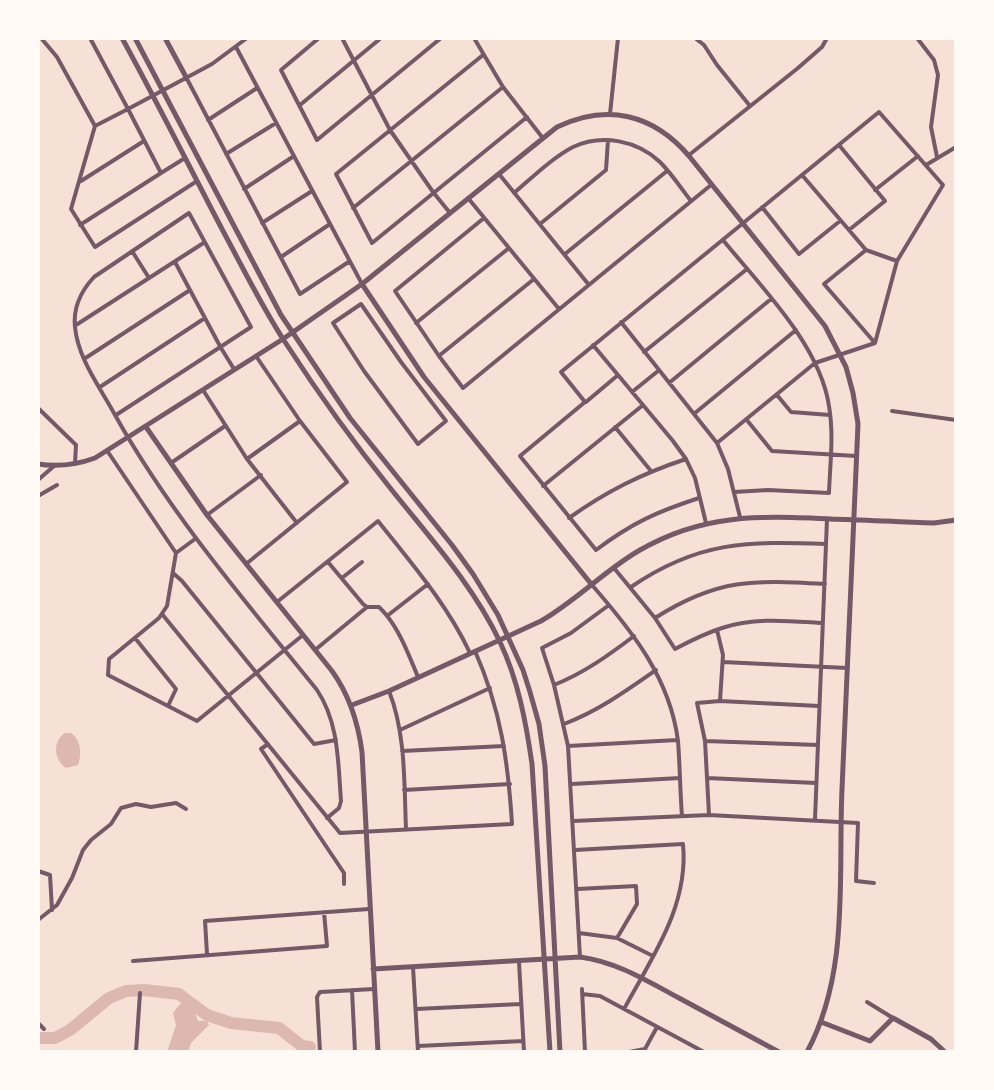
<!DOCTYPE html>
<html>
<head>
<meta charset="utf-8">
<style>
	body { margin:0 }
	#map { position:relative; width:994px; height:1090px; overflow:hidden; background:#f7e1d7; font-family:Georgia,serif }
	canvas { display:block }
	.frame { position:absolute; inset:0; border:40px solid #fffaf5; pointer-events:none }
</style>
</head>
<body>
<div id="map">
<canvas width="994" height="1090"></canvas>
<div class="frame"></div>
</div>
<script>
const ctx = document.querySelector('canvas').getContext('2d');
ctx.lineJoin = 'round';
function fillPath(path, color) { ctx.fillStyle = color; ctx.fill(path, 'evenodd'); }
function strokePath(path, color, width, dash) { ctx.strokeStyle = color; ctx.lineWidth = width; ctx.lineCap = dash ? 'butt' : 'round'; ctx.setLineDash(dash || []); ctx.stroke(path); }
const water = new Path2D(`
	M65 733H71C81 740 82 755 78 765L66 768C54 760 52 741 65 733Z
	M187 1003 193 1007 198 1021H207L209 1025 191 1043 188 1052H167L176 1025 173 1013 180 1004Z`);
const river = new Path2D(`
	M38 1038H55L70 1030 109 998 126 991 144 990 179 994 207 1015 231 1023 279 1028 302 1046 310 1047`);
const minor = new Path2D(`
	M41 38 57 57 95 126
	M90 38 128 109 95 126 71 209 95 247 197 181
	M319 38 281 70 317 140 441 38
	M342 38 390 130 433 192 450 213
	M474 38 503 87 542 137
	M695 38 704 45 717 65 750 106
	M861 38H870
	M917 38 934 60 938 75 931 127 937 157
	M236 47 362 284
	M483 55 336 174 372 243 527 117
	M186 77 300 294 350 261
	M300 105 381 38
	M610 114 618 38
	M208 120 257 88
	M839 145 885 201 849 230
	M226 154 276 123
	M689 155 798 68 822 47 827 38
	M926 165 956 147
	M161 173 185 158
	M499 174 589 285
	M802 175 866 250 897 261
	M81 181 144 141
	M244 189 294 156
	M875 190 918 156
	M514 193C533 177 552 158 573 147 602 133 638 141 660 162 671 173 681 188 691 201
	M468 198 559 309
	M762 207 799 254 840 221
	M353 208 503 87
	M484 218 395 291 439 356 463 388 711 185
	M262 223 312 191
	M540 224 606 170 608 140
	M80 225 161 173 128 109 212 64 247 38
	M723 240C761 287 820 345 829 406 834 435 830 464 829 493L768 490 734 492
	M866 250 824 284 875 343
	M132 251 149 278
	M565 254 667 171
	M281 257 330 224
	M175 262 221 348 234 369
	M361 304 401 362 446 421 418 444 364 371 333 323Z
	M621 322 717 443 728 469 740 517
	M416 323 509 248
	M76 325 205 242
	M593 345 673 441 686 459 695 478 706 523
	M644 352 747 269
	M440 355 534 279
	M84 359 190 290
	M669 383 771 299
	M100 387 205 318
	M203 390 247 459 297 523
	M632 392 658 371
	M777 395 791 412 830 415
	M586 402 618 375
	M38 408 76 445 75 464
	M892 411 956 420
	M695 413 796 330
	M116 415 251 327 189 213 94 277C81 291 73 308 75 327 78 359 100 387 115 415 171 515 245 601 317 690 339 723 338 762 341 801L339 808 327 818
	M746 419 772 451 856 456
	M615 427 651 471
	M108 452 176 553
	M247 459 300 421
	M171 463 225 426
	M38 480 54 466
	M543 486 643 405
	M38 496 57 485
	M699 498C656 512 632 523 596 550L520 456 585 402 561 372 879 112 943 185 897 261 875 343 815 363 717 443
	M207 515 261 475
	M569 518C607 491 641 474 686 459
	M195 539 176 553 167 606 159 618 109 659 108 675 197 721 303 635
	M328 562 363 604 367 607H379C398 625 408 653 418 677
	M246 564 347 482 300 421 256 356
	M614 568 655 618 675 649C690 641 706 633 722 628 754 617 789 621 822 623
	M173 573 182 581 314 744 336 740
	M342 578 362 562
	M592 585C632 631 670 678 678 741 680 766 680 791 682 816
	M631 587C698 541 748 541 826 544
	M277 602 378 521C412 564 447 604 470 653
	M162 614 340 833 512 824C508 761 501 710 475 651
	M387 616 428 584
	M655 618C718 578 753 580 825 584
	M717 630 723 655 720 701
	M135 638 176 689 168 706
	M315 650 367 607
	M723 662 847 668
	M554 685C584 673 609 655 634 636
	M389 691C406 734 404 783 406 829
	M564 724C598 711 626 691 656 670
	M400 730 490 688
	M705 741 818 745
	M268 744 261 749 344 873V884
	M568 746 677 740
	M402 751 504 746
	M707 778 816 783
	M572 784 680 778
	M404 790 510 784
	M709 815 705 741 697 703 720 701 819 706
	M815 819 827 519
	M573 821 709 815 858 823 856 881 874 883
	M575 850 683 844C689 906 652 957 624 1009
	M38 871 50 875 52 910
	M577 889 636 886 637 904 617 938
	M38 920 57 905 72 878 83 850 91 840 111 824 121 808 136 804 151 807 176 803 186 809
	M579 933 617 938 653 956
	M207 954 205 921 369 909
	M580 957 568 746 554 685 542 648 571 633 609 605
	M133 961 327 946 324 912
	M519 962 524 1052
	M413 967 418 1052
	M582 989 585 1052
	M352 990 355 1052
	M582 994 600 996 704 1052
	M867 1002 893 1018
	M416 1009 521 1004
	M38 1023 44 1029
	M418 1046 523 1041
	M136 1052 140 993
	M320 1052 317 997 320 992 374 989
	M629 1052 645 1049 657 1027`);
const tertiary = new Path2D(`
	M122 38C157 102 189 166 223 231 243 268 262 307 285 342 318 393 353 442 391 489 430 538 473 585 500 642 518 680 526 722 532 764L550 1052
	M135 38 281 315 350 418 452 545 473 574 498 615 523 670 530 692 539 724 545 766 560 1052
	M165 38 186 77
	M362 284 424 377 592 585
	M146 427 207 515 332 671C350 696 358 722 362 752L378 1052
	M38 464C58 467 76 465 95 458L283 339 362 284 557 127C607 103 653 114 689 156L825 326 846 367 853 393 858 424C852 546 847 668 842 789 838 877 850 972 807 1052
	M352 705 389 691 541 621C576 601 605 570 640 550 704 513 760 516 830 519 865 520 900 522 934 523L956 520
	M373 969 580 957C617 962 647 981 679 998 712 1016 746 1034 779 1052
	M821 1022 870 1041 893 1018 931 1039 945 1052`);
fillPath(water, '#dcb8b0');
strokePath(river, '#dcb8b0', 12);
strokePath(minor, '#755966', 4);
strokePath(tertiary, '#755966', 5);
</script>
</body>
</html>
